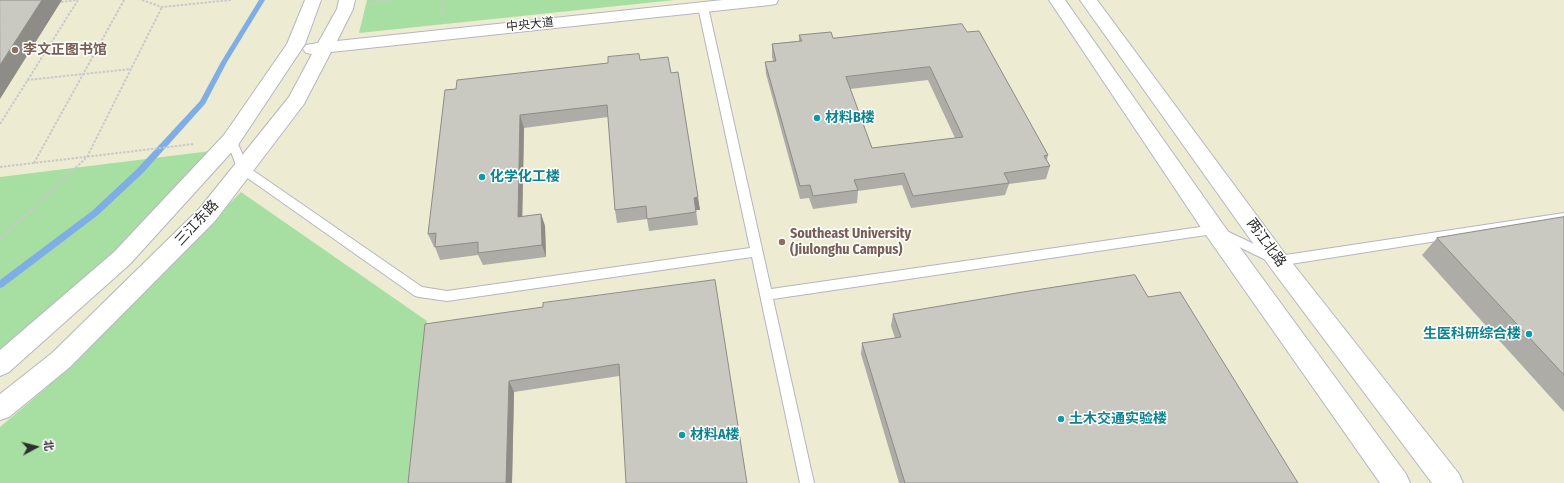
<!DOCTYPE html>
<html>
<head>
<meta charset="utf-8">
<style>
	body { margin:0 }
	#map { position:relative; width:1564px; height:483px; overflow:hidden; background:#edece2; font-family:"Fira Sans Condensed","Noto Sans SC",sans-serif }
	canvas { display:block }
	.north { position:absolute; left:16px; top:427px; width:40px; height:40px; -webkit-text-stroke:3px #fff; paint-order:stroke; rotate:83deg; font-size:11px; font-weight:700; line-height:16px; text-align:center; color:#2e2e2e }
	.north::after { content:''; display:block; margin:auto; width:14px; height:18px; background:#2e2e2e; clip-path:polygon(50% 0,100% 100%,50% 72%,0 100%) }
</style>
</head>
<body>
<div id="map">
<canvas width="1564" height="483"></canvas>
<div class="north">北</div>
</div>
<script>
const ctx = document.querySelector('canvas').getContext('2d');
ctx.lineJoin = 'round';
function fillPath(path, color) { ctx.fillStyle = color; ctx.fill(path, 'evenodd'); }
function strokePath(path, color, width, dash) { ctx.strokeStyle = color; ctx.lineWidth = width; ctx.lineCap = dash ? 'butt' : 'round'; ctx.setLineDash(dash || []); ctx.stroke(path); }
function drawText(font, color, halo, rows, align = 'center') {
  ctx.font = font + ' "Fira Sans Condensed","Noto Sans SC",sans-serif'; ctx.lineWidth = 3; ctx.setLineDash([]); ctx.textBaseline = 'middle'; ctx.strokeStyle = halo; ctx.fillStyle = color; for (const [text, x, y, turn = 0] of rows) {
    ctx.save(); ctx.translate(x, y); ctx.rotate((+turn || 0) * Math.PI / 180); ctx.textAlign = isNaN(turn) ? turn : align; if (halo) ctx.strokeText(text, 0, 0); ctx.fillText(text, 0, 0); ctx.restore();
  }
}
const education = new Path2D(`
	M0 0H1564V483H0Z`);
const green = new Path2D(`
	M367 0H675L359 33Z
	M211 151 115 258 0 359V177Z
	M241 192 427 321 410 483H0V427L46 388Z`);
const stream = new Path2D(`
	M259 0H265L227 62 205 104 143 173 98 215 3 287 0 288V280L92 211 137 169 200 101 221 62Z`);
const pathFar1 = new Path2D(`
	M142 0 162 7 231 0
	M61 2 78 0
	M368 4 389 0
	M441 15 443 0
	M27 80 131 69
	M0 124 78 0
	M34 163 124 0
	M0 167 194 144
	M29 212 87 157 162 7`);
const path = new Path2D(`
	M0 239 30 211`);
const lane = new Path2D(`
	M703 4 708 7 771 289 1214 225 1279 256 1564 213V221L1278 266 1213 234 773 299 814 483H800L752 257 447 301 419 297 415 296 239 172 226 140 227 137H235L248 167 422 287 447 291 750 248 698 7Z`);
const street = new Path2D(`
	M305 0H321L305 44 238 145 130 264 9 372 0 376V350L114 252 224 135 287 44Z
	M339 0H355L353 9 337 41 723 0H778L776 4 770 5 331 52 304 104 215 221 70 367 9 417 0 420V394L52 353 199 209 289 97 312 54 306 53 303 49 306 45 318 43 337 9Z
	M1049 0H1065L1222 223 1406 474 1410 483H1380L1206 235Z
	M1080 0H1097L1286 255 1459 474 1463 483H1432L1270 267Z`);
const wall = new Path2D(`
	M967 32 1048 155 1047 160 1050 166 1046 179 1009 184 1005 195 911 208 902 185 858 191 857 203 813 209 809 198 800 199 766 74 765 62 773 61 772 57V44L799 41V35L833 38ZM928 80 955 138 872 148 850 89Z
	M640 60 671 73 700 210H696L698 225 649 231 647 219 617 223 615 210 608 117 524 128 522 217 541 214 545 226 546 257 483 265 478 255 440 260 435 247H434L428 234 456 89Z
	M1564 217V412L1422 255 1437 238Z
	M715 280 619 376 514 392 512 483H408L543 307Z
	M1148 297 1298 483H899L861 354 862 343 895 338 891 326 893 314Z`);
const shadedWall = new Path2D(`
	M42 0H62L0 99V65Z
	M520 115 524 128 522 230 518 217Z
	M698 197 700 210H695L694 198Z
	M541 214 545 226 546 257 542 245Z
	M509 381 514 392 512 483H506Z`);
const building = new Path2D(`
	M0 0H42L0 65Z
	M962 24 967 32 979 31 1048 155 1044 156 1050 166 1004 173 1009 183 913 196 904 173 854 180 858 190 813 196 810 185 800 186 765 62 776 61 772 44 802 41 799 35 831 32 833 38ZM930 67 963 137 872 148 846 77Z
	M639 54 640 60 668 57 671 73 678 72 698 197 694 198 696 212 647 219 646 206 615 210 607 105 520 115 518 217 541 214 542 245 478 253V242L435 247 436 233 428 234 445 90 456 89 457 80 608 63V57Z
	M1564 217V375L1437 238Z
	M1135 275 1148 297 1180 292 1298 483H905L862 343 901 337 893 314 1023 292Z
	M715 280 747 483H626L619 364 509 381 506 483H408L425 324 543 307V303Z`);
const markers = [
	[15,50,4,"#8d6e63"],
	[817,118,4,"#0f9aa8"],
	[482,177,4,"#0f9aa8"],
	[782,242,4,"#8d6e63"],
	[1529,334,4,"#0f9aa8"],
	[1061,419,4,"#0f9aa8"],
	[682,435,4,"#0f9aa8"]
];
const farStreetnames = [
	["中央大道",530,25,-6]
];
const educationNames = [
	["李文正图书馆",23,50],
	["Southeast University",790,234],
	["(Jiulonghu Campus)",790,250]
];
const cultureNames = [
	["材料B楼",825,118],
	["化学化工楼",490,177],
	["生医科研综合楼",1521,334,"right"],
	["土木交通实验楼",1069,419],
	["材料A楼",690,435]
];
const streetNames = [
	["三江东路",197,223,-47],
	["两江北路",1266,243,54]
];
fillPath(education, '#edecd3');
fillPath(green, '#a7dfa3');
fillPath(stream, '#7fade5');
strokePath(lane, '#b6b5c0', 2);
strokePath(street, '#b6b5c0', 2);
strokePath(pathFar1, '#c9c9c9', 2, [2.5, 1.5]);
strokePath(path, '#c9c9c9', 2.5, [3.5, 2]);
fillPath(lane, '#fff');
fillPath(street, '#fff');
fillPath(wall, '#adaca6');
fillPath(shadedWall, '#8d8c87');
fillPath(building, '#c9c8c1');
strokePath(building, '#8d8c87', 1);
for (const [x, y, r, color] of markers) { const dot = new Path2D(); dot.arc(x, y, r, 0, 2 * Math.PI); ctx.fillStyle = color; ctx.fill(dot); strokePath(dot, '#fff', 1.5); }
drawText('12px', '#2e2e2e', '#fff', farStreetnames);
drawText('bold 14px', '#785e54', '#fff', educationNames, 'left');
drawText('bold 14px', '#0d838f', '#fff', cultureNames, 'left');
drawText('14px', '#2e2e2e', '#fff', streetNames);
</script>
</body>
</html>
